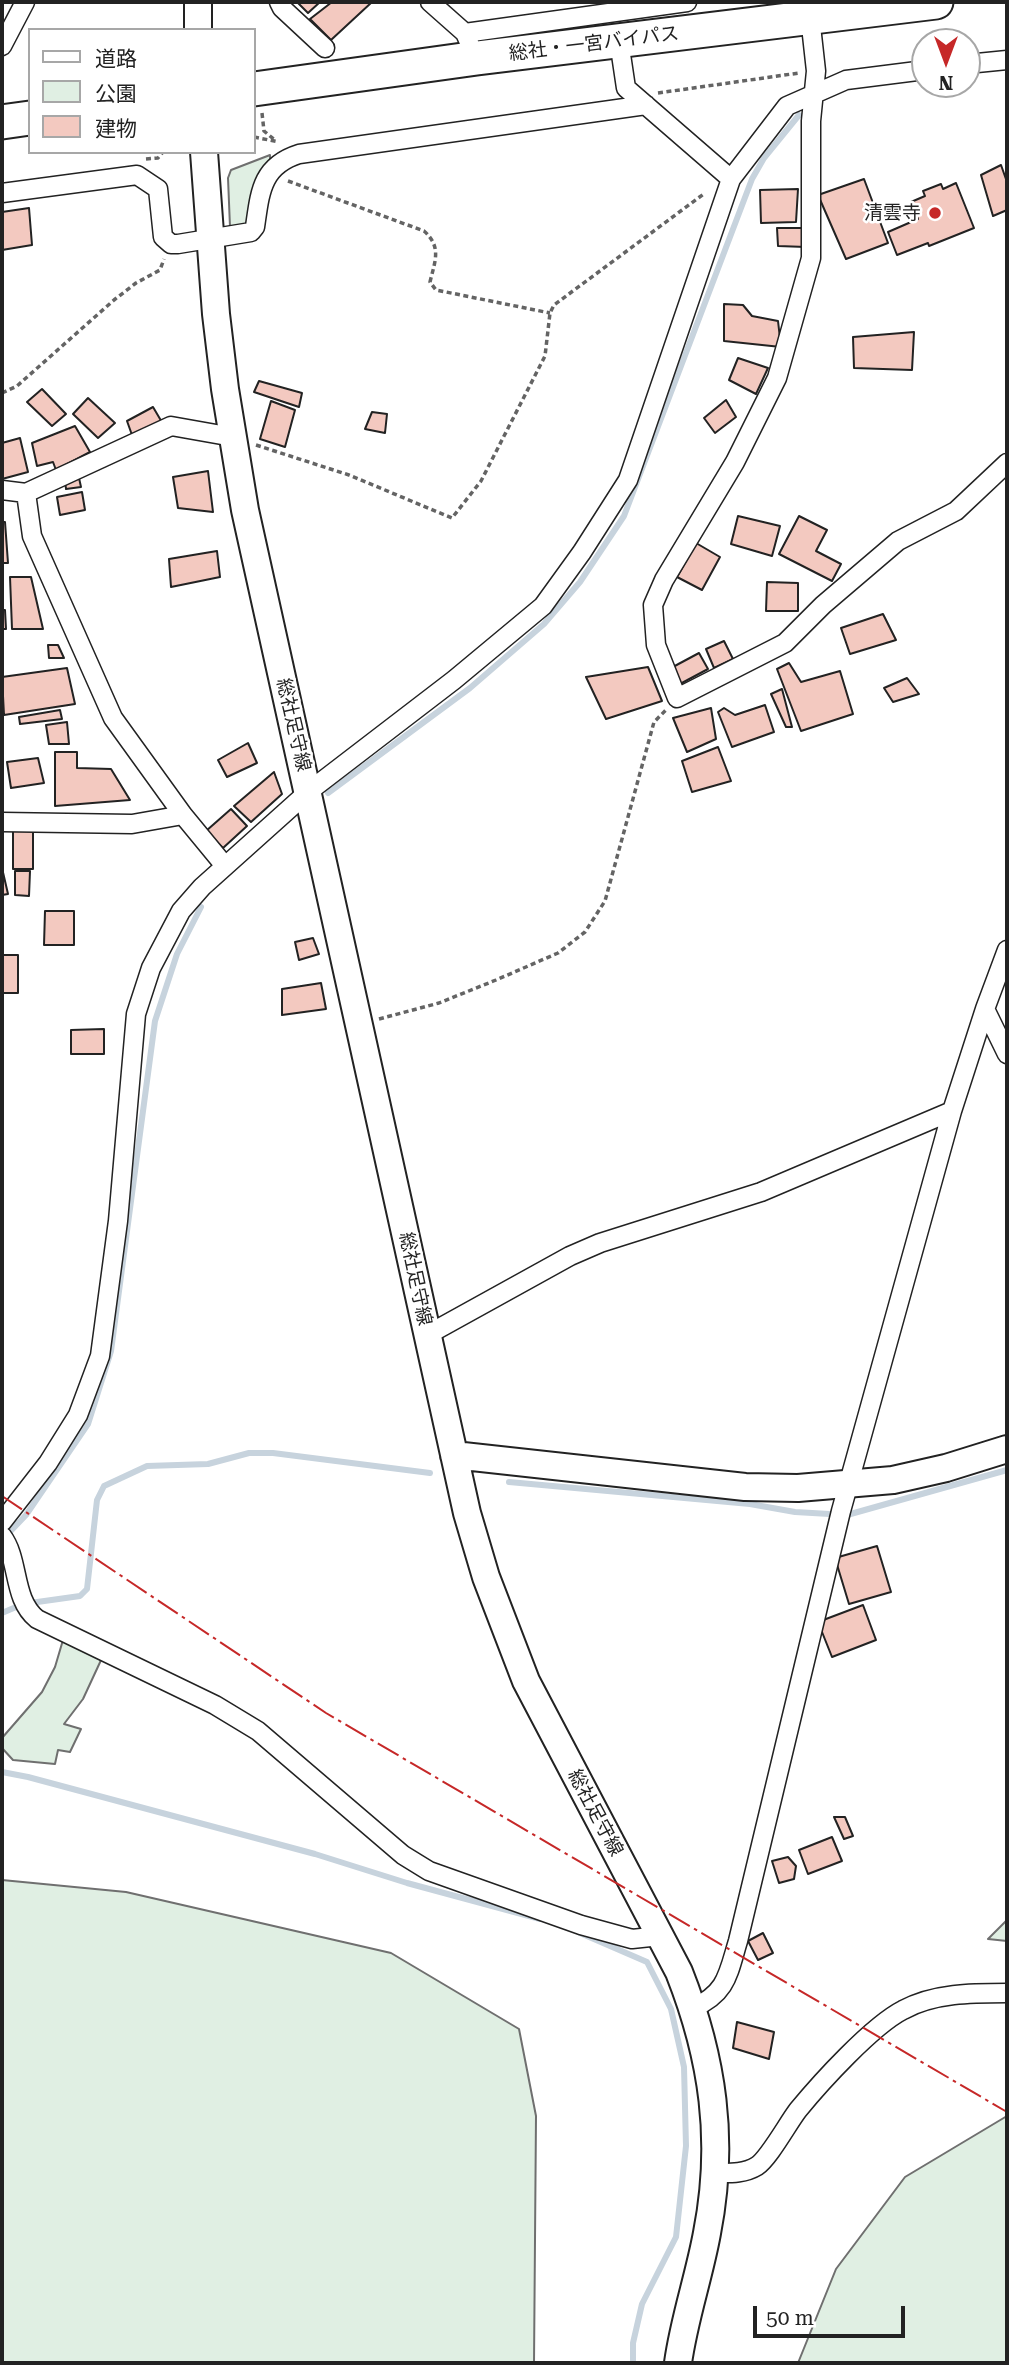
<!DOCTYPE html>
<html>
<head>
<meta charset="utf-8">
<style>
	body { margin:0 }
	#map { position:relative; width:1009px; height:2365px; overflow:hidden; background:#fff; font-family:"Roboto Serif","Noto Sans JP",serif }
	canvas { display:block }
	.frame { position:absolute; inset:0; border:4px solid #222; pointer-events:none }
	.legend { position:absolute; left:28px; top:28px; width:228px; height:126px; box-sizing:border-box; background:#fff; border:2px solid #a7a7a7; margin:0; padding:9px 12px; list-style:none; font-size:21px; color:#222 }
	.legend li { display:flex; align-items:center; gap:14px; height:35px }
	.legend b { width:35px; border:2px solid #a7a7a7 }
	.north { position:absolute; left:911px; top:28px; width:70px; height:70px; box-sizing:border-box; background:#fff; border:2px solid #a7a7a7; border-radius:50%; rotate:180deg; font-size:19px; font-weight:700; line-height:28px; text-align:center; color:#222 }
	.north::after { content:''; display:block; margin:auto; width:24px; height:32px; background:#c62828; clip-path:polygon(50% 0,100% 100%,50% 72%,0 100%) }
	.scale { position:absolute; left:753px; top:2306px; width:152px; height:32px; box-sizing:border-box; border:4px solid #222; border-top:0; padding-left:9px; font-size:21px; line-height:24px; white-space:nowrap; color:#222; -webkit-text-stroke:5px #fff; paint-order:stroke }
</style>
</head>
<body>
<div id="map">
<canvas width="1009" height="2365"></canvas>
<div class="frame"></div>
<ul class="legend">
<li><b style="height:9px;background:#fff"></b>道路</li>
<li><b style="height:19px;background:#e0efe3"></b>公園</li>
<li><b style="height:19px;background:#f3c9c0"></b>建物</li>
</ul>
<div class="north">N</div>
<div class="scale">50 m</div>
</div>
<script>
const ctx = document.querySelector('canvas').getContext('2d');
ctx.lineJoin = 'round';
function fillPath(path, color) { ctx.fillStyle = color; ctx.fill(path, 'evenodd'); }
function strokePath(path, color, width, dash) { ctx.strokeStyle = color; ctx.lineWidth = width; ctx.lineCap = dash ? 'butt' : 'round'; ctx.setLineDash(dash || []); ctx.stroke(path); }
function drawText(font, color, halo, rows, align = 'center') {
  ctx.font = font + ' "Roboto Serif","Noto Sans JP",serif'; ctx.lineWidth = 5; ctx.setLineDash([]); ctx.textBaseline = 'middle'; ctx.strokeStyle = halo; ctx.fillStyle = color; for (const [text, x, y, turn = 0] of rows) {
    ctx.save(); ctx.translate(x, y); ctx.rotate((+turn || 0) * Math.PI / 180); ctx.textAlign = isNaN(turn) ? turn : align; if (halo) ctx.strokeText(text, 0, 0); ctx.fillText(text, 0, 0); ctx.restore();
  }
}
const green = new Path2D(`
	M270 155V164L247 226 230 227 228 178 231 170Z
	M63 1640 102 1658 83 1699 64 1724 81 1729 70 1752 58 1750 55 1764 13 1760 2 1748V1738L42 1692 55 1667Z
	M2 1880 126 1892 391 1953 519 2029 536 2116 534 2363H2Z
	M1007 1920V1941L988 1939Z
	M1007 2116V2363H798L836 2269 905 2177Z`);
const stream = new Path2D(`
	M328 793 470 688 544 624 580 582 624 516 752 179 764 158 799 115
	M509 1482 750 1504 795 1512 847 1515 1007 1470
	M5 1537 26 1515 88 1424 111 1351 155 1021 177 954 201 907
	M2 1613 23 1604 80 1596 87 1589 97 1500 104 1486 147 1466 208 1464 249 1453H273L430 1473
	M2 1772 28 1777 315 1854 407 1883 540 1919
	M580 1933 647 1962 671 2009 684 2067 686 2146 676 2237 642 2304 633 2343V2363`);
const building = new Path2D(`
	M297 2H320L308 13Z
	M332 2H372L331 40 310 19Z
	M1001 165 1007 182V210L993 216 981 175Z
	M864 179 888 243 846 259 818 195Z
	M956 183 974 228 929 246 928 243 897 255 888 232 918 219 911 202 925 196 923 191 941 184 943 189Z
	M798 189 796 222 761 223 760 190Z
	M29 208 32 245 2 250V212Z
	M777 228H803L806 247 778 246Z
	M724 304 743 305 752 316 778 321 781 347 724 341Z
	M914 332 912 370 854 368 853 337Z
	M738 358 768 368 756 394 729 380Z
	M259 381 302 393 299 407 254 392Z
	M42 389 66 414 52 426 27 402Z
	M88 398 115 423 98 438 73 414Z
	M726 400 736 417 715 433 704 418Z
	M271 401 295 410 285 447 260 439Z
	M153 407 163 424 132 435 127 421Z
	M372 412 387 414 385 433 365 429Z
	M75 426 90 452 56 470 53 462 37 466 32 443Z
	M20 438 28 472 2 479V443Z
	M208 471 213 512 178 508 173 477Z
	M79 478 81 487 66 489 65 481Z
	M82 492 85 510 60 515 57 497Z
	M738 516 780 526 772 556 731 544Z
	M799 516 827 530 816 551 841 564 832 581 779 554Z
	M2 522H5L8 563H2Z
	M696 543 720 557 702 590 677 577Z
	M217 551 220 577 171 587 169 559Z
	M10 577H31L43 629H12Z
	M767 582 798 583V611H766Z
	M2 610H5L6 629H2Z
	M883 614 896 640 850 654 841 628Z
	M724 641 733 659 714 668 706 649Z
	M48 645H58L64 658H49Z
	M699 653 708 669 680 684 671 668Z
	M789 663 801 682 840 671 853 714 801 731 777 669Z
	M648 667 662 701 606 719 586 677Z
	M67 668 75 704 4 715 2 677Z
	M907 678 919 694 893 702 884 688Z
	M782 689 792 727H786L771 694Z
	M765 705 774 732 732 747 718 712 724 708 735 715Z
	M711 708 716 739 687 752 673 718Z
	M60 710 62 719 20 724 19 717Z
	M67 722 69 744H49L46 725Z
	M248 743 257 763 227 777 218 760Z
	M718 747 731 781 692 792 682 761Z
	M55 752H77V768L111 769 130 800 55 806Z
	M38 758 44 783 11 788 7 762Z
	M274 772 282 794 251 822 234 806Z
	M231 809 247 826 223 848 206 831Z
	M13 820 33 821V869H13Z
	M2 868 8 894 2 895Z
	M15 871H30L29 896 15 895Z
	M45 911H74V945H44Z
	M313 938 319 954 299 960 295 942Z
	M2 955H18V993H2Z
	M321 983 326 1009 282 1015V989Z
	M104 1029V1054H71V1030Z
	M877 1546 891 1592 849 1604 835 1558Z
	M863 1605 876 1640 832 1657 818 1622Z
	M834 1817H845L853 1836 844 1839Z
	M832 1837 842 1861 808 1874 799 1850Z
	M788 1857 796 1866 794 1879 779 1883 772 1861Z
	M763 1933 773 1953 758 1960 748 1941Z
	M737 2022 774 2032 769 2059 733 2048Z`);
const path = new Path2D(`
	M658 93 799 73
	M262 113 264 131 276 141
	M254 137 279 142
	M146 159 158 158 163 152
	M288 181 424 231C442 247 435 261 430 282L436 290 550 313
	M2 393 17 386 114 300 136 283 160 270 164 259
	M256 445 349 475 452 518 481 481 545 356 550 313 554 305 705 193
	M379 1019 439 1003 496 980 558 953 585 932 605 901 654 722 666 710`);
const street = new Path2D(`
	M279 2 282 8 325 48
	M430 2 465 33 469 42
	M810 17 816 71 811 121V258L777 378 735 462 664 580 653 605 656 645 677 698 785 643 823 605 898 541 956 511 1007 463
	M465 33 687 2
	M619 41 626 88 731 179
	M2 46 25 2
	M967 64 1007 60
	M2 193 137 175 158 189 163 237 171 244H178L251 232 255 227C260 193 261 166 299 154L646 105
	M2 490 26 493 171 426 233 437
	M26 493 32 536 113 718 183 815 225 866
	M2 822 132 824 183 815
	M985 1009 1007 1054
	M427 1335 570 1256 600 1243 761 1192 952 1111
	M2 1522 48 1463 78 1415 100 1356 118 1221 136 1014 151 968 181 911 202 887 308 792 454 680 543 606 582 552 628 480 731 179 787 106 846 80 925 70
	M2 1536C20 1560 12 1599 37 1619L215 1705 258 1731 403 1855 429 1871 581 1925 632 1939 660 1936
	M693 2008C727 1993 728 1974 738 1941L841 1511 952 1111 985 1009 1007 950
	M715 2173C729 2173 744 2174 757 2166 769 2158 788 2123 798 2110 821 2082 872 2026 903 2010 934 1993 972 1993 1007 1993`);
const secondary = new Path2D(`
	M198 2V30
	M204 152 216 314 225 389 245 510 467 1513 486 1577 526 1681 679 1972C713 2058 725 2141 707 2233 699 2277 684 2319 678 2363
	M454 1455 745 1487 798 1488 893 1480 946 1468 1007 1449`);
const highway = new Path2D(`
	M254 89 477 58 936 2
	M2 122 30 118`);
const power = new Path2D(`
	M2 1496 326 1713 1007 2112`);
const markers = [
	[935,213,7,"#c62828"]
];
const streetNames = [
	["総社・一宮バイパス",594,44,-7],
	["総社足守線",293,725,77],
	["総社足守線",415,1279,78],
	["総社足守線",595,1813,62]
];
const poiNames = [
	["清雲寺",921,213]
];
fillPath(green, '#e0efe3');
strokePath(green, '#6f6f6f', 2);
strokePath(stream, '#c7d3dd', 6);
fillPath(building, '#f3c9c0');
strokePath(building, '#222', 2);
strokePath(street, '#222', 21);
strokePath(secondary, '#222', 30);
strokePath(highway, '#222', 37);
strokePath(path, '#646464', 3.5, [5, 3.5]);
strokePath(street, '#fff', 18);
strokePath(secondary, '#fff', 26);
strokePath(highway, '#fff', 33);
strokePath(power, '#c62828', 2, [24, 5, 3.5, 5]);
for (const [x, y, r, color] of markers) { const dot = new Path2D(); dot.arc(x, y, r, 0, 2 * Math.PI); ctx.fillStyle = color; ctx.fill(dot); strokePath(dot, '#fff', 2.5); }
drawText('19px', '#222', '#fff', streetNames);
drawText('19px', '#222', '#fff', poiNames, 'right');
</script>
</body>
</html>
